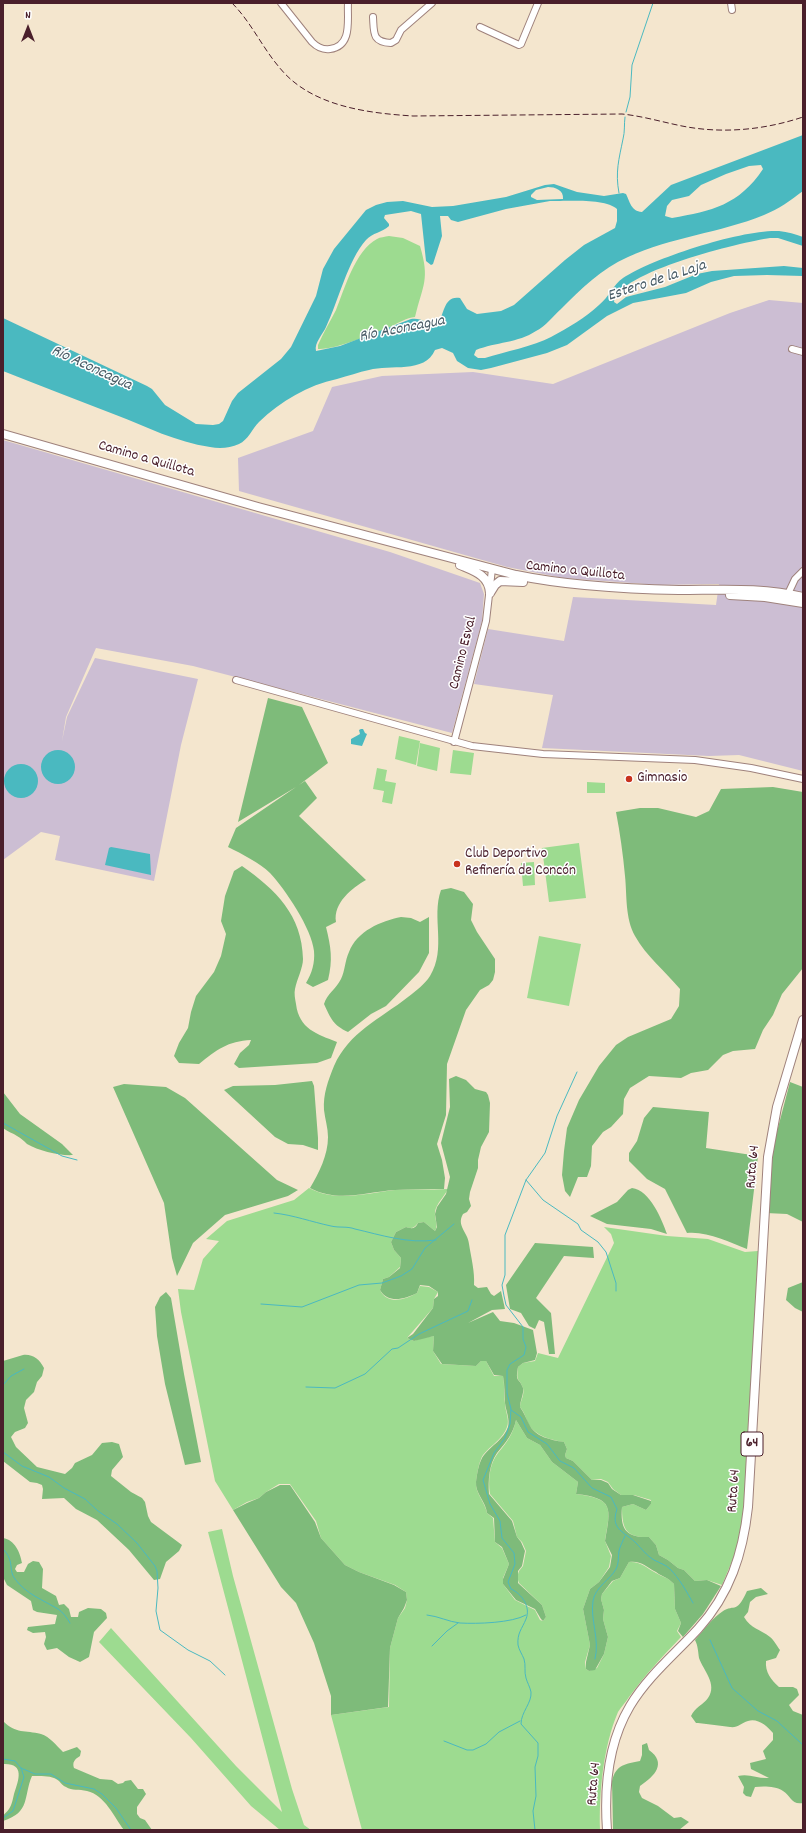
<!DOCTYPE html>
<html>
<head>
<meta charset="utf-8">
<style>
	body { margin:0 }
	#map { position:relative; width:806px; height:1833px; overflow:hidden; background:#f4e6ce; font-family:Dekko,sans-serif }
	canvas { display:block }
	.frame { position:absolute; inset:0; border:4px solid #4a1f2b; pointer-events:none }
	.north { position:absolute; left:8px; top:8px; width:40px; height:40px; -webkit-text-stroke:3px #fff; paint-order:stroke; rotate:0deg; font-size:11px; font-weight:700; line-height:16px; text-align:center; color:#4a1f2b }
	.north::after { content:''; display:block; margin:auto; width:14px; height:18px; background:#4a1f2b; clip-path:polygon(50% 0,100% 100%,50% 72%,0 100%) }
</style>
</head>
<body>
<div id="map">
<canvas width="806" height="1833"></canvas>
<div class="frame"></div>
<div class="north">N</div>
</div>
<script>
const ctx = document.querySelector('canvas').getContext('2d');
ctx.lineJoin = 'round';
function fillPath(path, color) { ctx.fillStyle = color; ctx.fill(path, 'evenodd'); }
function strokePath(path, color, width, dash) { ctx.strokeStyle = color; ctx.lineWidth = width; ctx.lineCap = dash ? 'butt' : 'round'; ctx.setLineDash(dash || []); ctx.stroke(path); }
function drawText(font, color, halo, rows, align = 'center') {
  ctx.font = font + ' Dekko,sans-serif'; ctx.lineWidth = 3; ctx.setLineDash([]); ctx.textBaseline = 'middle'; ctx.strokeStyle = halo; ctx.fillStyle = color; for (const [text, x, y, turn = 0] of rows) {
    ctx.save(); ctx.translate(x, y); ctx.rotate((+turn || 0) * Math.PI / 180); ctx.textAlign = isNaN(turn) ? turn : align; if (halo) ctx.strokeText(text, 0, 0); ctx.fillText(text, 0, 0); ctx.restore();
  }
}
const industrial = new Path2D(`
	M769 300 803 303V771L739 755 709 756 542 748 553 695 474 684 488 629 564 641 573 597 716 605 719 584 659 585 563 578 507 567 239 491 238 458 313 431 332 387 382 376 473 372 553 384 730 313Z
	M3 440 390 552 480 583 484 594 482 621 452 733 193 666 96 648 66 717 62 741 67 717 95 658 198 679 181 745 154 881 55 860 60 836 41 832 3 860Z`);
const green = new Path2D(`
	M389 236 403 238 420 246C430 280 423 284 415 317 406 318 400 322 392 326 376 333 335 350 318 349V345C323 333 330 322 336 310 345 288 355 251 377 239 380 237 385 237 389 236Z
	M399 736 420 741 416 765 395 759Z
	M420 743 440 748 437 771 417 766Z
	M453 750 474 753 471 775 450 773Z
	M377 768 387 770 385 781 396 783 392 804 382 802 384 791 373 789Z
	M587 782 605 783V793H587Z
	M579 843 586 898 549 902 542 848Z
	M534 862 535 885 523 886 521 863Z
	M539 936 581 944 569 1006 527 998Z
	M309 1188C337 1203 366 1193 395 1190 412 1189 430 1190 448 1189 444 1197 436 1204 435 1212 434 1219 439 1224 435 1231L424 1222 418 1223C414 1228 412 1229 406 1227L396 1232 391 1242 394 1250 401 1258 400 1267 389 1277 383 1279 380 1290C387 1305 405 1300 417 1293L420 1286 429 1287 438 1292 434 1299 433 1308 407 1338 414 1341 422 1338 434 1336 433 1351 441 1364 476 1366 481 1361H486L494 1376H503C505 1385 503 1394 505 1403 505 1411 510 1420 507 1427 503 1439 491 1445 483 1455 479 1461 477 1474 476 1482 475 1493 485 1502 487 1513L493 1518 495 1542 502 1548 509 1564 503 1578V1584L515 1600 535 1610 540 1620 543 1621 546 1617 542 1605 519 1583 517 1577 519 1571 523 1566 526 1551 522 1542 517 1537 513 1521 490 1494C488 1481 489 1464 498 1453 507 1442 513 1434 516 1420L527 1438 540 1445 552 1462 578 1482 576 1494C614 1499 611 1507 605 1541L611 1556 609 1567 599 1582 590 1589 583 1609 590 1645 585 1662 586 1669 589 1671 597 1668 604 1654 608 1637 603 1619 604 1610 601 1599 602 1594 613 1581 620 1578 629 1562C640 1561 647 1568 656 1573 664 1578 666 1576 674 1584L675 1609 681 1623 677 1631 681 1637C663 1656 645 1675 629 1697 626 1702 621 1707 618 1712 603 1747 599 1793 600 1830H362L331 1715 389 1707 390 1648 398 1618 405 1608 407 1600 406 1592 395 1585 359 1572 345 1565 321 1538 316 1521 290 1484H279L266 1492 259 1498 247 1502 233 1510 215 1481 181 1312 178 1289 194 1290 203 1259 219 1241 206 1239 227 1221 294 1200Z
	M604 1227 667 1236 708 1239 745 1252 758 1251 747 1475 740 1542 722 1585 707 1580 695 1581 684 1570 678 1568 668 1560 659 1555 656 1545 649 1537C626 1538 622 1529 622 1507L633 1504 646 1510 651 1504V1500L634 1495H621L613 1489 608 1482 601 1479 592 1480 573 1461 566 1458 565 1455 567 1449 564 1442C551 1440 536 1436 529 1425 526 1419 525 1413 520 1407 520 1401 525 1395 523 1388 519 1377 516 1383 518 1367L523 1363 535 1361 538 1353 558 1358 614 1243 611 1234Z
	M222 1529 233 1576 292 1789 304 1825 311 1830H280L251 1806 191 1738 99 1642 111 1628 236 1766 282 1812 208 1532Z`);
const forest = new Path2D(`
	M268 698 302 707 328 763 299 785 305 781 317 798 299 816 366 880C352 888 333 903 336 922L326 927C331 947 333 960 328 980L313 987 306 983C312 973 315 963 314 951 312 929 285 889 270 873 260 863 242 854 228 847L236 828 296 787 238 822Z
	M773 787 803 792V968L782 994 773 1015 763 1030 755 1049 733 1051 723 1055 708 1070 691 1073 681 1078 649 1076 630 1088 624 1099 623 1114 611 1127 603 1132 592 1146 591 1166 587 1177H578L570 1197 565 1191 562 1175 564 1151 567 1128 579 1100 599 1066 616 1045 628 1037 671 1019 679 1006 680 989C665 971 646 956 635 936 625 918 627 895 625 876 623 854 620 833 616 812L640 808H658L696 817 709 811 721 789Z
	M242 866C276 890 302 915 303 959 303 968 297 979 295 989 294 993 295 999 296 1004 299 1029 317 1034 337 1042L331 1058 317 1063 239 1068 234 1064 240 1053 249 1045 251 1040C228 1041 216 1050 199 1064L179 1063 174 1056 179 1043 188 1028 191 1012 196 996 214 972 221 956 226 934 221 921 225 896 234 871Z
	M451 888 464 892 473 904 471 920 477 932 495 959V972L493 980 489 985 480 990 466 1010 447 1064 446 1115 437 1144 442 1160 445 1178 444 1189C428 1189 411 1189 395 1190 366 1192 338 1203 310 1188 319 1173 328 1155 328 1137 328 1128 325 1119 324 1110 323 1094 328 1081 334 1066 349 1032 380 1019 408 997 416 991 425 984 430 976 447 948 431 918 441 890Z
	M401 917 411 918 420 922 429 917V953L419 972 386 1006 371 1014 348 1032C333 1025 331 1019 324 1004 327 994 336 989 341 979 345 971 345 960 349 952 357 931 381 921 401 917Z
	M456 1076 466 1080 475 1089 486 1092 488 1095 490 1103 489 1132 481 1147 478 1160V1168L470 1192 469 1199 471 1206 467 1212 463 1214C456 1226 468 1232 469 1244 471 1257 475 1272 474 1285L478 1288 487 1287 491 1294 494 1296 501 1291 505 1309 492 1310 468 1323 493 1312 500 1321 514 1323 533 1330 537 1353 535 1360 523 1363 518 1367C515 1383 519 1377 523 1388 524 1394 520 1401 520 1407 524 1413 526 1418 529 1424 535 1437 551 1440 564 1442L567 1449 565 1455 566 1458 573 1461 592 1480H601L608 1483 612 1489 621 1495H633L651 1501V1504L646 1510 633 1504 622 1507C620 1529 626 1538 649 1537L656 1545 659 1555 668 1560 678 1568 684 1570 695 1581 707 1580 721 1586 703 1614 683 1637 678 1631 681 1623 675 1609 674 1584C666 1576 664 1578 656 1572 647 1567 640 1560 629 1562L620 1578 612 1581 602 1594 601 1599 604 1610 603 1619 608 1637 604 1654 595 1670 589 1671 586 1669V1662L590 1645 583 1609 590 1589 599 1582 610 1567 612 1555 605 1541C611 1508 614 1498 576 1494L578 1482 552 1462 540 1445 527 1438 516 1420C513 1434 506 1442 497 1453 489 1464 488 1481 489 1494L512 1521 517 1537 521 1542 525 1551 522 1566 518 1571V1583L542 1605 546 1617 543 1621 541 1619 535 1609 516 1600 503 1584V1579L509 1564 502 1547 495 1542 494 1518 487 1513C486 1502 475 1493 476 1482 477 1474 479 1461 484 1455 491 1446 504 1439 508 1427 510 1419 506 1411 505 1403 504 1394 505 1385 503 1376L494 1375 486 1361H481L476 1366 442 1364 433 1351 434 1336 414 1341 407 1338 413 1334 433 1308 434 1299 438 1296V1292L429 1286 420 1285 417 1293C405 1299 388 1304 380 1290L383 1279 389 1277 400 1268 401 1258 394 1250 391 1242 396 1232 406 1227C412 1229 415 1229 418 1223L424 1222 435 1231 437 1227 435 1214 437 1207 446 1194 450 1177 441 1143 450 1107 449 1079Z
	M312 1081 314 1086 318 1138V1150L303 1145 288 1144 275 1137 224 1090 233 1086 275 1085Z
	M790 1082 803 1087V1222L787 1214 766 1213 774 1143Z
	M124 1084 166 1087 185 1098 277 1180 298 1190 288 1196 225 1215 193 1243 177 1276 172 1258 164 1203 113 1087Z
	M3 1092 20 1114 62 1144 73 1155C60 1156 39 1151 27 1144 24 1141 21 1138 17 1136 13 1133 8 1132 3 1128Z
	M653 1107 709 1112 706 1148 758 1156 747 1249C729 1242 707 1231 687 1233L665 1189 647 1179 629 1161V1153L637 1141 644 1118Z
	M632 1188C650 1190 662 1220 667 1234L651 1229 607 1224 590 1216 617 1202 628 1190Z
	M535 1243 593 1247 594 1258 564 1256 536 1298 551 1313 555 1354H549L544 1322 539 1320 535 1329 529 1326 521 1313 510 1309 506 1285Z
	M803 1282V1312L795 1308 786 1300 788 1288Z
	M166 1292 171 1298 184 1374 201 1462 185 1465 165 1384 157 1336 155 1307 160 1297Z
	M23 1355C33 1354 39 1359 44 1368L42 1376 37 1382 34 1392 26 1400 24 1408 28 1423 25 1428 15 1432 11 1437 16 1447 37 1467 65 1474 72 1468 75 1463 92 1455 102 1443 112 1442 119 1444 123 1457 112 1470 111 1476 131 1492 142 1498 145 1502 148 1516 151 1522 182 1545 179 1551 166 1562 160 1579 154 1580 129 1550 97 1520 76 1509 64 1498 42 1499 43 1489 42 1485 37 1483 30 1482 3 1461V1361Z
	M280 1485H290L315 1522 321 1538 345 1565 359 1572 394 1585 406 1592 407 1600 404 1608 398 1618 390 1648 388 1707 331 1715V1696L314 1643 296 1603 281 1587 233 1510 247 1503 259 1498 266 1492Z
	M3 1538C15 1540 20 1552 22 1563L17 1565 15 1569 17 1572H24L28 1564 33 1561 39 1562 43 1569 42 1588 56 1596 59 1605 64 1604 69 1609 71 1617H78L79 1612 88 1608 101 1609 106 1613 107 1618 94 1632 89 1657 80 1662 69 1657 57 1648 47 1650 44 1644 46 1637 45 1632 33 1633 27 1630 28 1627 55 1624 57 1615 37 1612 33 1610 31 1601 7 1585 3 1577Z
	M761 1588 768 1594 756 1597 750 1602 748 1612 744 1617C751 1629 760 1629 770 1637 774 1640 777 1646 780 1650L776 1658 766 1661C765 1672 771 1680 779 1687H793L797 1689 799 1695 789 1705 793 1711 803 1715V1803C791 1805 791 1796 783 1791 776 1786 763 1786 755 1787L751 1797 746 1796 743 1793 744 1787 738 1776C749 1773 758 1779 769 1778L751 1769 750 1763 766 1759 763 1751 773 1740V1733C767 1726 758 1718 748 1721 741 1723 738 1728 730 1727 720 1726 709 1724 698 1723H696L691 1716C695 1707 703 1705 708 1698 718 1684 703 1670 699 1658 698 1651 698 1646 695 1640 703 1631 710 1621 719 1614 735 1601 735 1617 747 1591Z
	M3 1721C16 1734 25 1730 41 1734 50 1737 56 1745 63 1752L77 1747 81 1751 80 1756C75 1759 72 1762 74 1768L100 1779 112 1780 118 1784 123 1783 125 1781 131 1780 138 1789H143L146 1794 137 1807V1814L140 1818 145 1820 152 1830H124C114 1817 105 1795 87 1791 79 1789 72 1791 66 1787 63 1786 61 1783 59 1781 52 1775 41 1776 32 1776 23 1797 31 1812 3 1821V1816C5 1813 7 1812 9 1809 12 1805 13 1798 14 1794 19 1779 25 1763 3 1764Z
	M647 1743 649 1750C667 1763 655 1776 640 1786L639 1792 642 1798 658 1806 674 1818 681 1817 689 1822 679 1830H613L612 1781C616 1764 626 1764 640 1761L642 1755V1745Z`);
const water = new Path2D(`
	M803 135V191C791 200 779 209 764 215 720 233 671 237 628 257 601 269 582 288 561 309 553 316 546 326 536 331 518 343 496 342 476 350L474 355 478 358H485C504 352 534 346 551 337 568 328 585 318 599 305 609 297 613 285 623 278 653 258 743 229 779 231 788 232 795 234 803 237V246L778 238H770C742 242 617 272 614 302L617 304 626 297 665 287 697 274 712 271 784 266 803 268V276L767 275 734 276 711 282 686 293 633 303 607 316 567 345 547 353 491 368 481 370 468 368 457 361 453 353 442 348 435 350C425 374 390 364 369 370 359 372 348 376 337 379 308 385 281 401 259 422 252 429 248 440 239 444 230 448 220 449 210 447 176 442 147 427 116 415 78 400 40 386 3 371V318L147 386 152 389 165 405 196 424 213 425 219 424 223 421 232 401 238 393 281 359 291 347 316 296 323 269 334 249 366 210 376 205 387 202 403 201 432 207 453 206 506 197 545 185 554 184 577 192 604 196 623 193 626 194C630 202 631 211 642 212L671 185ZM761 165 763 169C739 205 712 211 672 218L665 216 667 206 672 200 689 196 701 185 726 174 749 166ZM548 187C555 187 564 190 563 199L537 200 531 197V195L536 190ZM550 201C565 201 606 198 617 209V221L615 228 584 245 565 260 514 305 501 311 477 314 467 309 460 298C443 295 445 315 437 324 429 326 422 317 411 319L340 346 316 351C314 343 323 334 326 327 338 302 348 260 366 240 372 233 383 232 389 226V224L384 218 385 215 411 211 421 214 426 261 431 265 433 264 442 236 440 216H448L451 220 458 222 506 209Z
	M361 729H363L365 733 367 734 362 746 351 744V739L360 734 359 730Z
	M41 767a17 17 0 1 1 34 0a17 17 0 1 1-34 0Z
	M4 781a17 17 0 1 1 34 0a17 17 0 1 1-34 0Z
	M111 847 150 854 151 875 105 865 109 848Z`);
const stream = new Path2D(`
	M626 112 630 97 632 65 653 3
	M619 193C615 172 619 159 623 139 625 132 624 124 625 117
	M3 1123 62 1156 77 1160
	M526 1180 543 1200 578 1224 581 1230 598 1242 606 1252 616 1283V1291
	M274 1213C293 1215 312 1222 331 1226 339 1228 347 1226 355 1229 381 1235 408 1244 436 1240
	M261 1304 302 1307 359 1285 382 1283 401 1276 412 1269 425 1248 454 1224
	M3 1385 11 1376 24 1369
	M306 1387 335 1388 365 1374 392 1349 398 1348 419 1334 468 1311 472 1300
	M511 1410 521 1417 528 1432 547 1444 560 1461 574 1468 592 1488 611 1497 617 1509C610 1530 624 1531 636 1543 642 1549 646 1555 654 1560 660 1563 666 1565 670 1569 679 1578 687 1592 693 1603
	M3 1452 22 1466 49 1477 64 1488 85 1499 98 1511 117 1524 137 1543 155 1566 157 1571 158 1588 156 1611 160 1630 188 1650 210 1661 225 1675
	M3 1549C15 1561 8 1570 15 1579 26 1594 43 1600 58 1609 63 1612 67 1618 70 1623
	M427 1615C438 1616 449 1622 460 1623 477 1624 512 1623 526 1615
	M710 1640 732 1688 758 1711 777 1721 803 1745
	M432 1646 447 1631 458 1623
	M595 1659C600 1639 590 1620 593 1601 595 1587 610 1580 616 1569 619 1563 618 1557 619 1551 620 1546 623 1541 625 1536
	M444 1741 467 1750H473L486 1744 499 1732 520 1721
	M3 1759 15 1761 21 1768 24 1777 13 1811 3 1818
	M21 1768 35 1774H51L65 1783 94 1789 102 1794 116 1808 131 1830
	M535 1830 533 1811 536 1796 535 1767 538 1756V1743L521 1724C521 1712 532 1703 531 1692 530 1687 527 1682 526 1678 524 1672 526 1665 524 1659 522 1654 519 1650 518 1645 517 1633 522 1629 526 1619 531 1607 522 1594 511 1589L508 1582 515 1564 514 1553 502 1538 500 1521 490 1504 483 1480 494 1453 505 1438 510 1424 511 1409 507 1393V1370L510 1364 524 1355 526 1347 523 1339V1327L506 1305 504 1296 502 1285 505 1275V1235L526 1180 545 1153 557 1116 577 1072`);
const minor = new Path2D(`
	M281 3 312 42C317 47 323 50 330 49 353 46 347 19 348 3
	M731 3 732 10
	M373 17C374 33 372 42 391 43L396 40 401 30 432 3
	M480 27 519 45 521 44 538 3
	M792 349 803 352
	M787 596 795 579 803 571
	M236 680 472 746 543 754 695 760 751 768 803 779
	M454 742 486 621 492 569`);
const major = new Path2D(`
	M3 434 258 507 516 575C569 586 625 589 679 590 720 590 763 587 803 597
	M460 565C474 571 489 575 490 593
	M490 593 495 585 500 581 523 582
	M730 595 765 597 803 603
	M607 1830C604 1788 608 1743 630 1706 648 1676 675 1654 698 1629 730 1594 743 1553 748 1507L768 1157 777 1107 803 1020`);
const rail = new Path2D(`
	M232 3C251 22 262 47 279 67 310 106 366 113 413 116L622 114C642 116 662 122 682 126 722 134 764 130 803 117`);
const markers = [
	[629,779,4,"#c8321e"],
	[457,864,4,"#c8321e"]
];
const shields = [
	[752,1444,22]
];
const shieldNames = [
	["64",752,1444]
];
const streetNames = [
	["Camino a Quillota",146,460,16],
	["Camino a Quillota",575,572,6],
	["Camino Esval",464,653,-76],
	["Ruta 64",754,1167,-85],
	["Ruta 64",735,1491,-86],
	["Ruta 64",595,1784,-85]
];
const poiNames = [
	["Gimnasio",637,779],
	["Club Deportivo",465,855],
	["Refinería de Concón",465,872]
];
const waterNames = [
	["Estero de la Laja",657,282,-18],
	["Río Aconcagua",402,330,-11],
	["Río Aconcagua",91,369,25]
];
fillPath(industrial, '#ccbed3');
fillPath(green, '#9ddb90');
fillPath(forest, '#7ebb7a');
fillPath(water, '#4ab9c0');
strokePath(stream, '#4ab9c0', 1);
strokePath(minor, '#9f827c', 8);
strokePath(major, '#9f827c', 10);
strokePath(minor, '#fff', 6);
strokePath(major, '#fff', 8);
strokePath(rail, '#4a1f2b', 1, [6, 3]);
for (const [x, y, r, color] of markers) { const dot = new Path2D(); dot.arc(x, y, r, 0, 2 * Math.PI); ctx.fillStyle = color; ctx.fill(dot); strokePath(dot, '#fff', 1.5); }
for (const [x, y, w] of shields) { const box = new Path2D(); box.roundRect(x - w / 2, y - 12, w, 24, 3); ctx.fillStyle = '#fff'; ctx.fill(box); strokePath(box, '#4a1f2b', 1); }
drawText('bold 14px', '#4a1f2b', null, shieldNames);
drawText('15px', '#4a1f2b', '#fff', streetNames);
drawText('15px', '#4a1f2b', '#fff', poiNames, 'left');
drawText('italic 16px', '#4a5d67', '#fff', waterNames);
</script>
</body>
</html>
